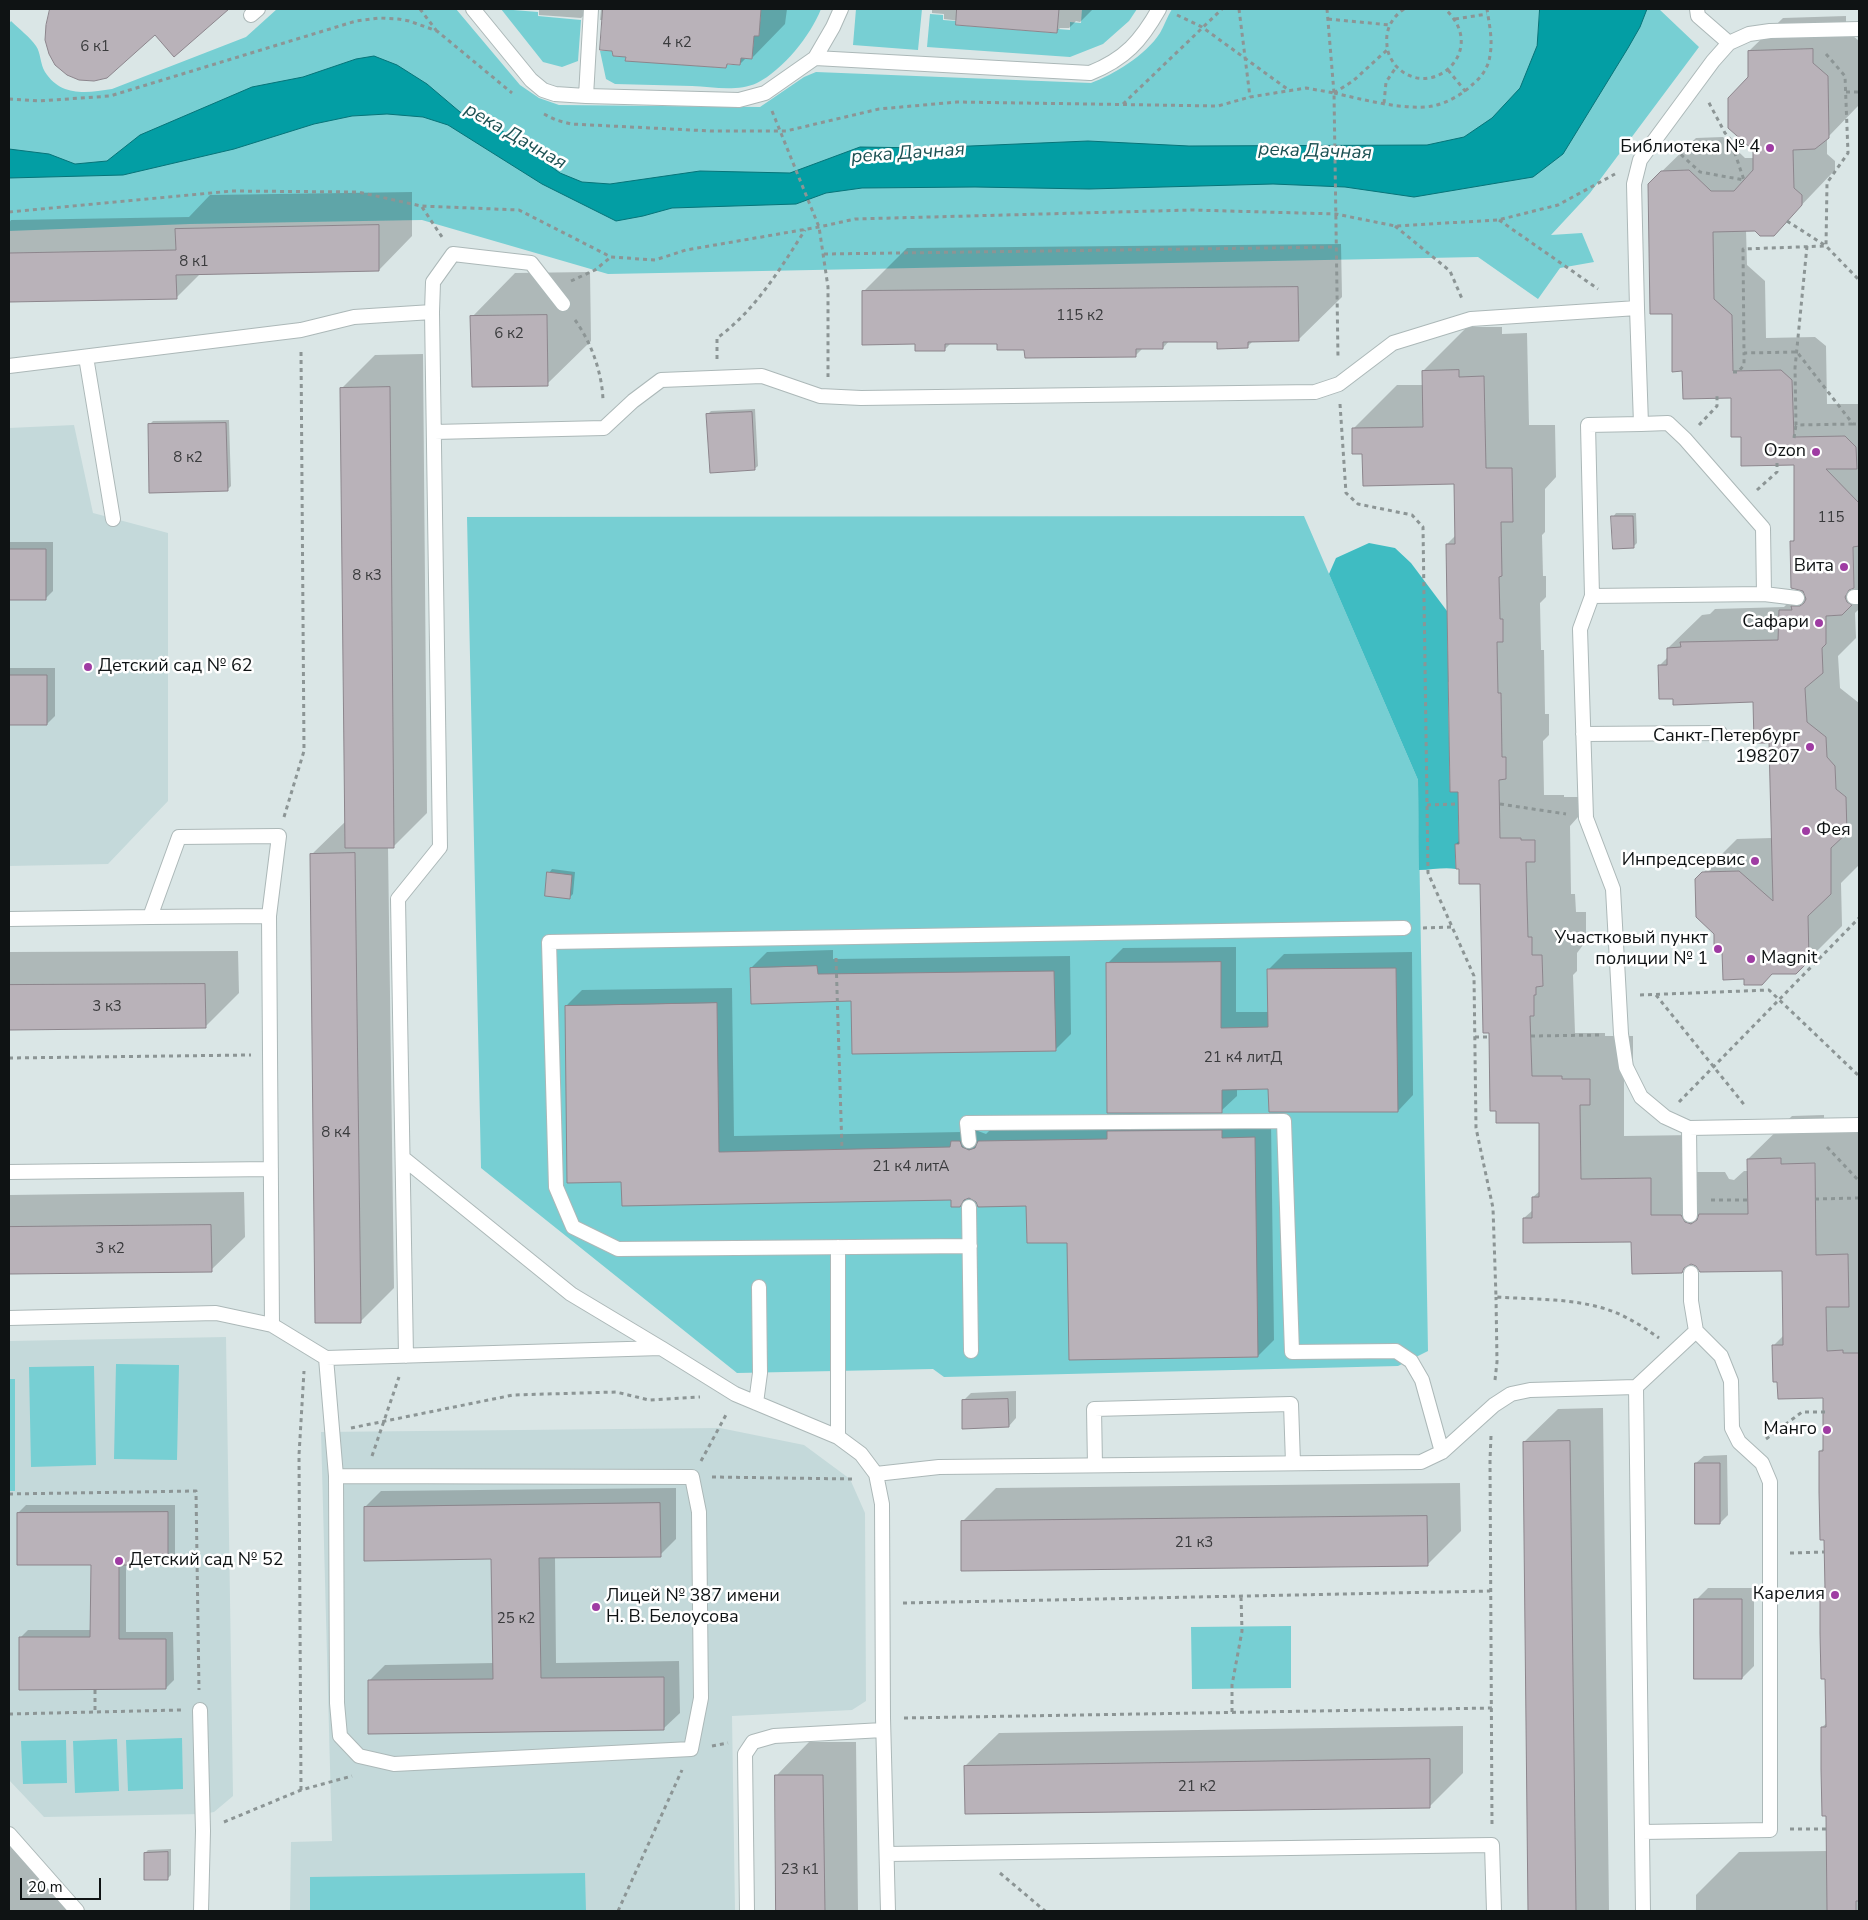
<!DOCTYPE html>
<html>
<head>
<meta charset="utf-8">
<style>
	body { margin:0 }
	#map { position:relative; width:1868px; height:1920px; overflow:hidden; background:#dae6e6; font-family:"Nunito Sans",sans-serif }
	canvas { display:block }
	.frame { position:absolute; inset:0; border:10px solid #0f1314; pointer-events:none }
	.scale { position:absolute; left:20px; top:1878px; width:81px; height:22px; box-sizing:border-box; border:2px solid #0f1314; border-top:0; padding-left:6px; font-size:15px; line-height:18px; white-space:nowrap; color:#0f1314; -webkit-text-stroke:4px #fff; paint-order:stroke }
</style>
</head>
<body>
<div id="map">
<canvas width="1868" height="1920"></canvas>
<div class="frame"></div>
<div class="scale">20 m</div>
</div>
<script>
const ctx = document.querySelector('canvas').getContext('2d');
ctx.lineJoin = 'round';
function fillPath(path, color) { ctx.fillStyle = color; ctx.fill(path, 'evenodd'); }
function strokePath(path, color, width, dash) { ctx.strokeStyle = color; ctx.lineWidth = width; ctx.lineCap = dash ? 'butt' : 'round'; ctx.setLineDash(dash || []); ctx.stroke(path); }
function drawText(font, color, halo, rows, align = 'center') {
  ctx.font = font + ' "Nunito Sans",sans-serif'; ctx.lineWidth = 5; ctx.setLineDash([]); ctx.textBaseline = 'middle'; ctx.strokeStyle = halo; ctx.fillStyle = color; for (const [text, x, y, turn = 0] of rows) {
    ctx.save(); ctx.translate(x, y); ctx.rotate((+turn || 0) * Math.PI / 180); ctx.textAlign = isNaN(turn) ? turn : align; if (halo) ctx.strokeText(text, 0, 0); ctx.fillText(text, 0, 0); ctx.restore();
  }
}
const built = new Path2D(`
	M74 425 93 513 168 533V801L108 864 9 866V428Z
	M226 1337 233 1796 214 1812 202 1814 44 1817 9 1780V1341Z
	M720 1428 804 1445 850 1479 865 1513 866 1701 852 1710 732 1716 735 1911H290L291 1842 332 1841 321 1432Z`);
const green = new Path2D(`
	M277 9H456L520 85 539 98 559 105 760 107 804 77 816 72 1091 83C1113 75 1146 55 1160 33 1164 26 1167 17 1172 9H1659L1699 47 1590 193 1551 235 1582 233 1594 262 1560 268 1538 299 1478 257 608 274 422 220 190 224 9 231V24L11 21C19 29 30 37 36 46 41 53 40 64 45 72 61 97 87 93 112 89L246 37Z
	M501 9 538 12V16L581 20 578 61 562 67 543 62Z
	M761 9H821C811 35 783 70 757 83 737 92 713 87 692 86 666 85 641 85 615 84L606 79 600 51H612L613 56 626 57 625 60 726 68 727 65H740L741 58 752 59 754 36H759Z
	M856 9H922L918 50 853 45Z
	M1082 9H1137L1129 21 1103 44 1070 57 927 47 930 14 943 15V20L956 21V25L1056 33 1057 29 1070 30V22L1081 23Z
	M1304 516 1418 780 1428 1351 1398 1366 944 1377 933 1369 737 1373 481 1168 467 517Z
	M116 1364 179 1365 177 1460 114 1459Z
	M94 1366 96 1465 31 1467 29 1367Z
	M9 1379H15V1491H9Z
	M1291 1626V1688L1192 1689 1191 1627Z
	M182 1738 183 1789 128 1791 126 1740Z
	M117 1739 119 1791 75 1793 73 1741Z
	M66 1740 67 1783 23 1784 21 1741Z
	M585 1873 586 1911H310V1877Z`);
const forest = new Path2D(`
	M1369 543 1395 548 1411 563 1447 611 1448 654 1457 681 1448 682 1450 792H1458L1459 844H1455L1456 869C1443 867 1432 870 1419 870L1418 780 1329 574 1336 558Z`);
const water = new Path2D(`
	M1540 9H1647L1640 27 1628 48 1563 154 1533 177 1414 197 1345 187 1273 184 1089 189 975 187 862 188 826 193 796 204 672 208 643 216 616 221 542 184 448 125 423 117 387 114 352 116 314 124 234 149 123 175 9 178V149L49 154 75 164 107 161 140 135 252 87 303 77 356 59 374 56 397 65 427 84 460 112 494 125 560 173 582 182 610 184 700 171 790 173 860 147 923 148 1088 141 1189 146 1427 145 1464 137 1492 118 1520 88 1537 46Z`);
const shadow = new Path2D(`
	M55 9H227L175 55 155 33 50 13Z
	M517 9H591L581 18 539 15V10Z
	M601 9H787L785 24 752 58H746L740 64 729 63 726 67 627 56 604 20H600Z
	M932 9H1093L1080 22 1076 21 1069 28H1060L1056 32 944 19V14L932 13Z
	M1846 16V30L1859 41V105L1827 138V154L1835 161V170L1773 235 1756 230H1746L1747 265 1765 281 1766 338 1815 337 1826 346 1827 404H1859V609L1855 613 1856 638 1838 656 1840 688 1859 703V865L1841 883 1842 926 1795 973H1772L1746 978 1723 951 1715 934 1697 879 1737 839 1772 838 1770 741 1754 701 1674 697 1659 666 1668 657V648L1702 615 1710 614 1715 609 1784 607 1801 590 1792 542 1796 537 1795 464 1742 436 1732 397 1684 370 1649 184 1696 138 1723 137 1745 158H1754L1749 51 1783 18Z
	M412 192V236L379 270 201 273 176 298 9 301V223L11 220 189 217 210 195Z
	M1341 244 1342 297 1298 340H1254L1247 347 1218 341H1169L1163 348H1143L1136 355 1026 349 998 343H951L944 350 917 343 863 292 907 248Z
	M590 272 591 341 547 384 472 317 515 273Z
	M1467 327H1502V334L1527 333 1529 425H1555L1556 477 1545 489V532L1542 535 1543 576H1546V597L1540 603 1541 650H1544L1545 714H1549V735L1543 741 1544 795H1564V797H1578V817L1570 826 1571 894H1575L1576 912H1586V941L1577 953V971L1573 975 1575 1033H1605V1036H1633V1060L1624 1070V1136L1694 1135V1172H1725L1729 1179 1734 1180 1744 1171H1749L1748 1159 1792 1116 1824 1115V1121L1858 1120 1859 1911H1696V1895L1739 1852 1828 1851 1822 1727 1827 1723 1826 1677 1821 1590 1826 1585 1820 1451 1825 1447V1397L1773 1346 1785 1334 1783 1270 1690 1263 1682 1271 1633 1240 1524 1218 1533 1210V1197L1541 1190 1540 1122 1491 1031 1481 882 1456 844 1460 840 1447 544 1456 535 1455 483 1363 453 1353 429 1397 385H1423V371Z
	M423 354 427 813 394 846 388 847 394 1288 360 1322 311 855 346 821 341 389 375 355Z
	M755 409 758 466 754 469 707 415 711 411Z
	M229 420 231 486 227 490 149 425 153 421Z
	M1616 513H1636L1637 543 1633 547 1613 517Z
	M9 542H53V591L45 599H9Z
	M9 668H55V716L47 724H9Z
	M552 869 575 872 573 894 570 897 549 873Z
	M1236 947V1012H1269L1268 970 1284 954 1412 952 1413 1095 1398 1111 1270 1088H1237V1096L1221 1111 1107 964 1123 948Z
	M833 950V959L1070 956 1071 1034 1055 1050 751 968 767 952Z
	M238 951 239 993 205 1027 9 1028V952Z
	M732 988 734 1136 962 1132 976 1126 978 1131 986 1134 995 1125 1271 1122 1274 1340 1258 1356 1068 1241 1027 1205 977 1201 968 1197 960 1206 952 1199 623 1181 566 1006 582 990Z
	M244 1192 245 1237 211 1270 9 1273V1195Z
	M1016 1391V1418L1009 1426 963 1401 971 1393Z
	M1603 1408 1609 1911H1530L1524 1442 1558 1409Z
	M1727 1455 1728 1515 1720 1523 1696 1463 1704 1456Z
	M1460 1483 1461 1531 1428 1564 962 1522 996 1488Z
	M676 1488V1539L660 1555 555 1557 556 1663 679 1661 680 1713 663 1729 369 1681 385 1665 494 1663 492 1558 365 1507 381 1491Z
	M26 1505H175V1556L168 1564H126V1632H173L174 1680 166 1688 20 1638 28 1630H92V1564L18 1513Z
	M1708 1588H1754V1666L1742 1678 1696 1600Z
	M1463 1726V1773L1430 1806 965 1766 999 1733Z
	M809 1742H856L858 1911H778L776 1776Z
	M9 1841 74 1911H9Z
	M171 1849V1875L168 1878 145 1853 148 1850Z`);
const building = new Path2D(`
	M50 9H229L174 57 155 35 107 78 94 81 79 80 67 75 55 65 49 54 45 40 46 25Z
	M603 9H761L759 36H754L752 59 741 58 740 65 727 64 726 68 625 61 626 57 613 56 612 51 600 50Z
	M957 9H1059L1057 33 956 25Z
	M1813 49V63L1828 76 1829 138 1815 149 1793 150 1794 188 1802 195V205L1774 236H1760L1755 231 1713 232 1714 299 1732 315 1733 371 1781 370 1792 380 1794 437 1845 436 1856 447 1857 469H1826L1859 503V546L1853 547 1854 588 1849 590 1845 597 1847 602 1852 605 1842 615 1826 616V644L1822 648 1823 673 1805 688 1807 722 1826 737 1827 757 1835 766 1836 789 1846 797 1847 833 1831 848V894L1808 916 1809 961 1796 974H1772L1762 985H1744V979L1723 980 1722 952H1714V934L1696 917 1695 879 1702 872 1739 871 1773 901 1769 743H1754L1753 702 1673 705V699H1659L1658 665H1667V648L1681 647 1680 642 1778 640 1779 610H1792L1791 606H1800L1804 603 1806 599 1803 591 1791 588 1790 541H1794V465L1741 466V437H1731V398L1683 399 1682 371 1672 372V314H1650L1648 184 1661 171 1689 170 1711 191H1734L1753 170V150L1728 128V98L1748 77V51Z
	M379 225V271L176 275 177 299 9 302V253L176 250 175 229Z
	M1298 287 1299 341 1248 342V348L1217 349V342H1163V349H1136V357L1025 358 1024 350H997V344H945V351H915V344L862 345V291Z
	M547 315 548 386 472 387 470 316Z
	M1459 370V377L1484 376 1486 468H1512L1513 522H1501L1502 576 1499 577 1500 619H1503V642H1497L1498 693H1501L1502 757H1506V779L1499 780 1500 838H1521V840H1535V862H1526L1528 937H1532V955H1542L1543 986 1536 987V995H1534V1016H1530L1532 1076H1562V1079H1590V1105H1580L1581 1179 1651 1178V1215H1681L1685 1222 1691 1224 1697 1220 1699 1214H1748L1747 1159 1781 1158V1164L1815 1163 1816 1255 1848 1254 1849 1307H1826L1827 1351 1843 1350V1353H1859V1901H1856V1911H1827L1826 1816H1822L1821 1769V1727H1826L1825 1679H1821L1820 1633V1589H1825L1824 1540H1820L1819 1492V1451H1823V1398L1778 1399 1777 1382H1773L1772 1345H1783L1782 1271 1700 1272 1696 1266 1691 1264 1684 1268 1682 1273 1632 1274 1631 1242 1523 1243V1218H1532V1197H1539V1123H1496V1111H1490L1489 1033H1483L1480 884H1459V869H1456L1455 844H1459L1458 792H1450L1446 544H1455L1454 484 1363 486 1362 454H1352V428L1423 427 1422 371Z
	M390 387 394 848H345L340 388Z
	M752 412 755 470 710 473 706 414Z
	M226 423 228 491 149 493 148 424Z
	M1611 516H1633L1634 548 1613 549Z
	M9 549H46V600H9Z
	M9 675H47V725H9Z
	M355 853 361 1323H315L310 854Z
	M547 872 572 875 570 899 545 896Z
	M1221 962V1028L1268 1027 1267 969 1396 968 1398 1112H1269L1268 1089 1222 1090V1113H1107L1106 963Z
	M817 966 818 974 1054 971 1056 1051 852 1054 851 1001 751 1004 750 968Z
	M205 984 206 1028 9 1030V985Z
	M717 1003 719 1152 950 1147 951 1141H960L962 1147 969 1150 975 1148 978 1141 1107 1139V1131L1222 1130V1138L1255 1137 1258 1357 1069 1360 1067 1243H1027L1026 1206 978 1207 976 1202 969 1198 964 1200 960 1207H951V1200L622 1206 621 1182 567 1183 565 1006Z
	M211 1225 212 1272 9 1274V1227Z
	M1008 1399 1009 1427 962 1429V1400Z
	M1570 1441 1576 1911H1528L1523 1442Z
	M1695 1463H1720V1524H1695Z
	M660 1503 661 1557 539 1558 541 1678 664 1677V1730L368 1734V1680L493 1679 491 1559 364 1561V1507Z
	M168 1512V1565H119V1639H166V1689L19 1690V1637H90L91 1565H17V1513Z
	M1427 1516 1428 1566 961 1571V1521Z
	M1694 1599H1742V1679H1694Z
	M1430 1759V1808L965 1814 964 1766Z
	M775 1775H823L825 1911H776Z
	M168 1852V1880H144V1853Z`);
const path = new Path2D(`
	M420 9 436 30
	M1239 9 1250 97
	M1327 9 1334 93
	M1404 9C1392 17 1385 30 1387 45 1387 52 1391 60 1396 66 1431 103 1490 50 1445 9
	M1177 15 1202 27 1290 91
	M1328 19 1390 25
	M1455 19 1487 14
	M1826 54 1845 76 1848 153 1827 183 1826 246 1743 249 1744 353 1797 352 1853 424H1859
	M1448 70 1466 92
	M1846 92H1859
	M1334 93C1361 99 1405 111 1433 106 1447 103 1463 94 1473 84 1482 77 1489 66 1490 55 1493 40 1489 23 1487 9
	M1334 93 1353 81 1387 50
	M9 99 39 101 110 96 356 21 379 18 398 19 409 21 437 31 512 93
	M1384 103 1386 82 1397 66
	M1123 104 1222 9
	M772 111 819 227 828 287V377
	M544 114 556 120 571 124 711 131H786L879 109 957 102 1218 106 1250 97 1306 88 1334 93 1338 358
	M1675 149 1700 172 1744 180 1730 139 1725 133 1708 101
	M422 207 442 237
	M9 212 232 191 358 192 421 206 519 210 611 257 655 260 686 250 819 227 855 219 1192 210 1336 214 1395 226 1498 220 1558 205 1615 174
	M1499 220 1598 289
	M1787 221 1826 246 1859 280
	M1395 226 1450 271 1463 301
	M1807 246 1795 368 1796 425 1853 424
	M824 254 1336 247
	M571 281 595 270 611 257
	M575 320C591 342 602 372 603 400
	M717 359V338C755 311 780 269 805 230
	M1733 372H1738L1744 365V353
	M1340 404 1346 493 1358 504 1412 515 1423 527 1428 873 1474 976 1476 1128 1493 1208 1496 1297C1539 1300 1590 1297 1629 1319 1639 1324 1649 1331 1659 1338
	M1699 425 1717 406V393
	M1794 438 1796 425
	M1757 490 1777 472V460
	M1500 804 1566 814
	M1427 805 1458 804
	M284 817 304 751 301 351
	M1423 928 1452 927
	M836 958 842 1150
	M1640 995 1769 990 1859 1076
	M1656 995 1746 1107
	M1531 1036 1600 1035
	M1475 1037H1489
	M9 1058 251 1055
	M1679 1102 1859 918
	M1827 1147 1859 1181
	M1815 1199 1859 1198
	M1711 1200H1748
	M1495 1380 1497 1362 1496 1297
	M351 1428 513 1395 616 1392 649 1400 700 1397
	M1491 1436 1490 1460 1492 1825
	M1766 1439 1802 1412H1827
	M372 1456 399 1377
	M701 1461 727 1413
	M712 1477 853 1479
	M9 1494 196 1491 199 1690
	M1790 1553 1824 1552
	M903 1603 1490 1591
	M95 1690V1712
	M1232 1712V1685L1242 1631 1241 1596
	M9 1714 181 1710
	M904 1718 1492 1708
	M712 1746 728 1743
	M301 1790 299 1455 304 1371
	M224 1822 301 1790 352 1776
	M1790 1829H1826
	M1000 1873 1045 1911
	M618 1911 682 1770`);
const service = new Path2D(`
	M473 9 531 80 543 90 555 94 586 96 739 100 765 93 815 58 833 27 841 9
	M1697 9 1698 16 1729 43
	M251 15 258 9
	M815 58 1090 73C1125 59 1141 41 1159 9
	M586 96 591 9
	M1637 308 1634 184 1640 160 1713 61 1729 43 1749 34 1770 31 1859 29
	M432 312 433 282 453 254 531 263 563 304
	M86 357 113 519
	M9 366 301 330 354 317 432 312 440 847 398 899 406 1356
	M1641 424 1668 423 1685 439 1763 528 1764 594
	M434 432 604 428 633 401 661 380 762 376 820 396 861 398 1315 392 1339 384 1393 343 1471 319 1637 308 1641 424 1588 425 1592 596 1580 629 1586 818 1613 889 1621 1034 1626 1067 1641 1097 1665 1117 1689 1128 1859 1125
	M1592 596 1764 594 1797 598
	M1854 597H1859
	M1583 734 1720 733
	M150 917 269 916
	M9 919 150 917 179 837 279 836 269 916 272 1325
	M1689 1128 1690 1215
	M969 1141 967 1123 1284 1121 1292 1352 1396 1351 1411 1361 1422 1380 1442 1452
	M403 1158 571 1294 661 1348
	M9 1172 271 1169
	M969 1207 971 1351
	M970 1246 618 1249 573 1227 556 1187 549 942 1404 928
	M838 1247V1437
	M9 1318 216 1313 272 1325 326 1358 661 1348 735 1394 838 1437 861 1454 876 1474
	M326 1358 336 1476 337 1703 340 1736 359 1756 394 1764 691 1749 701 1698 699 1512 692 1477 336 1476
	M1636 1387 1643 1911
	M756 1403 760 1373 759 1287
	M1095 1465 1094 1409 1291 1404 1293 1463
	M200 1710 203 1831 201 1911
	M1642 1832 1770 1830V1482L1762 1463 1739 1442 1732 1428 1731 1381 1721 1356 1696 1331 1691 1301V1273
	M9 1834 77 1911
	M887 1854 1492 1845 1494 1911
	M747 1911 745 1754 753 1742 774 1736 883 1730
	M888 1911 883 1718 882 1504 876 1474 939 1467 1421 1462 1442 1452 1494 1405 1511 1394 1530 1390 1636 1387 1696 1331`);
const markers = [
	[1770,148,5,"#9f3ca3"],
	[1816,452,5,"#9f3ca3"],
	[1844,567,5,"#9f3ca3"],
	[1819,623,5,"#9f3ca3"],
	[88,667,5,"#9f3ca3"],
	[1810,747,5,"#9f3ca3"],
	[1806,831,5,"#9f3ca3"],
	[1755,861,5,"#9f3ca3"],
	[1718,949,5,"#9f3ca3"],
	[1751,959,5,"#9f3ca3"],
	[1827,1430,5,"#9f3ca3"],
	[119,1561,5,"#9f3ca3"],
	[1835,1595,5,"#9f3ca3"],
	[596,1607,5,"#9f3ca3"]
];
const numberNames = [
	["4 к2",677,43],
	["6 к1",95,47],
	["8 к1",194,262],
	["115 к2",1080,316],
	["6 к2",509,334],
	["8 к2",188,458],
	["115",1831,518],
	["8 к3",367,576],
	["3 к3",107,1007],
	["21 к4 литД",1243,1058],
	["8 к4",336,1133],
	["21 к4 литА",911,1167],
	["3 к2",110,1249],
	["21 к3",1194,1543],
	["25 к2",516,1619],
	["21 к2",1197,1787],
	["23 к1",800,1870]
];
const poiNames = [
	["Библиотека № 4",1760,148],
	["Ozon",1806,452],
	["Вита",1834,567],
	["Сафари",1809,623],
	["Детский сад № 62",98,667,"left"],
	["Санкт-Петербург",1800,737],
	["198207",1800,758],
	["Фея",1816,831,"left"],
	["Инпредсервис",1745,861],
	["Участковый пункт",1708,939],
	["полиции № 1",1708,960],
	["Magnit",1761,959,"left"],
	["Манго",1817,1430],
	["Детский сад № 52",129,1561,"left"],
	["Карелия",1825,1595],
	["Лицей № 387 имени",606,1597,"left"],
	["Н. В. Белоусова",606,1618,"left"]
];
const waterNames = [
	["река Дачная",515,137,30],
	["река Дачная",1315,152,2],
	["река Дачная",908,154,-4]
];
fillPath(built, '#c4d9da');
fillPath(green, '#77cfd3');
fillPath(forest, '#3fbcc2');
fillPath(water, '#039ea4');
strokePath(water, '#077479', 1);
fillPath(shadow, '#0003');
fillPath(building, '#b9b2b9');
strokePath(building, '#8c858c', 1);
strokePath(service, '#acb8b8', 16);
strokePath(path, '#8c9595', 3, [4, 4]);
strokePath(service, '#fff', 14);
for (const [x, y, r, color] of markers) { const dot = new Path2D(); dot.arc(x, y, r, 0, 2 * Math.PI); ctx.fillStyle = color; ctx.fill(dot); strokePath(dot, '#fff', 2); }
drawText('15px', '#3a3b3d', null, numberNames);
drawText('18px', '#0f1314', '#fff', poiNames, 'right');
drawText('italic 19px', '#1c5153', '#fff', waterNames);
</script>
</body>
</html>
